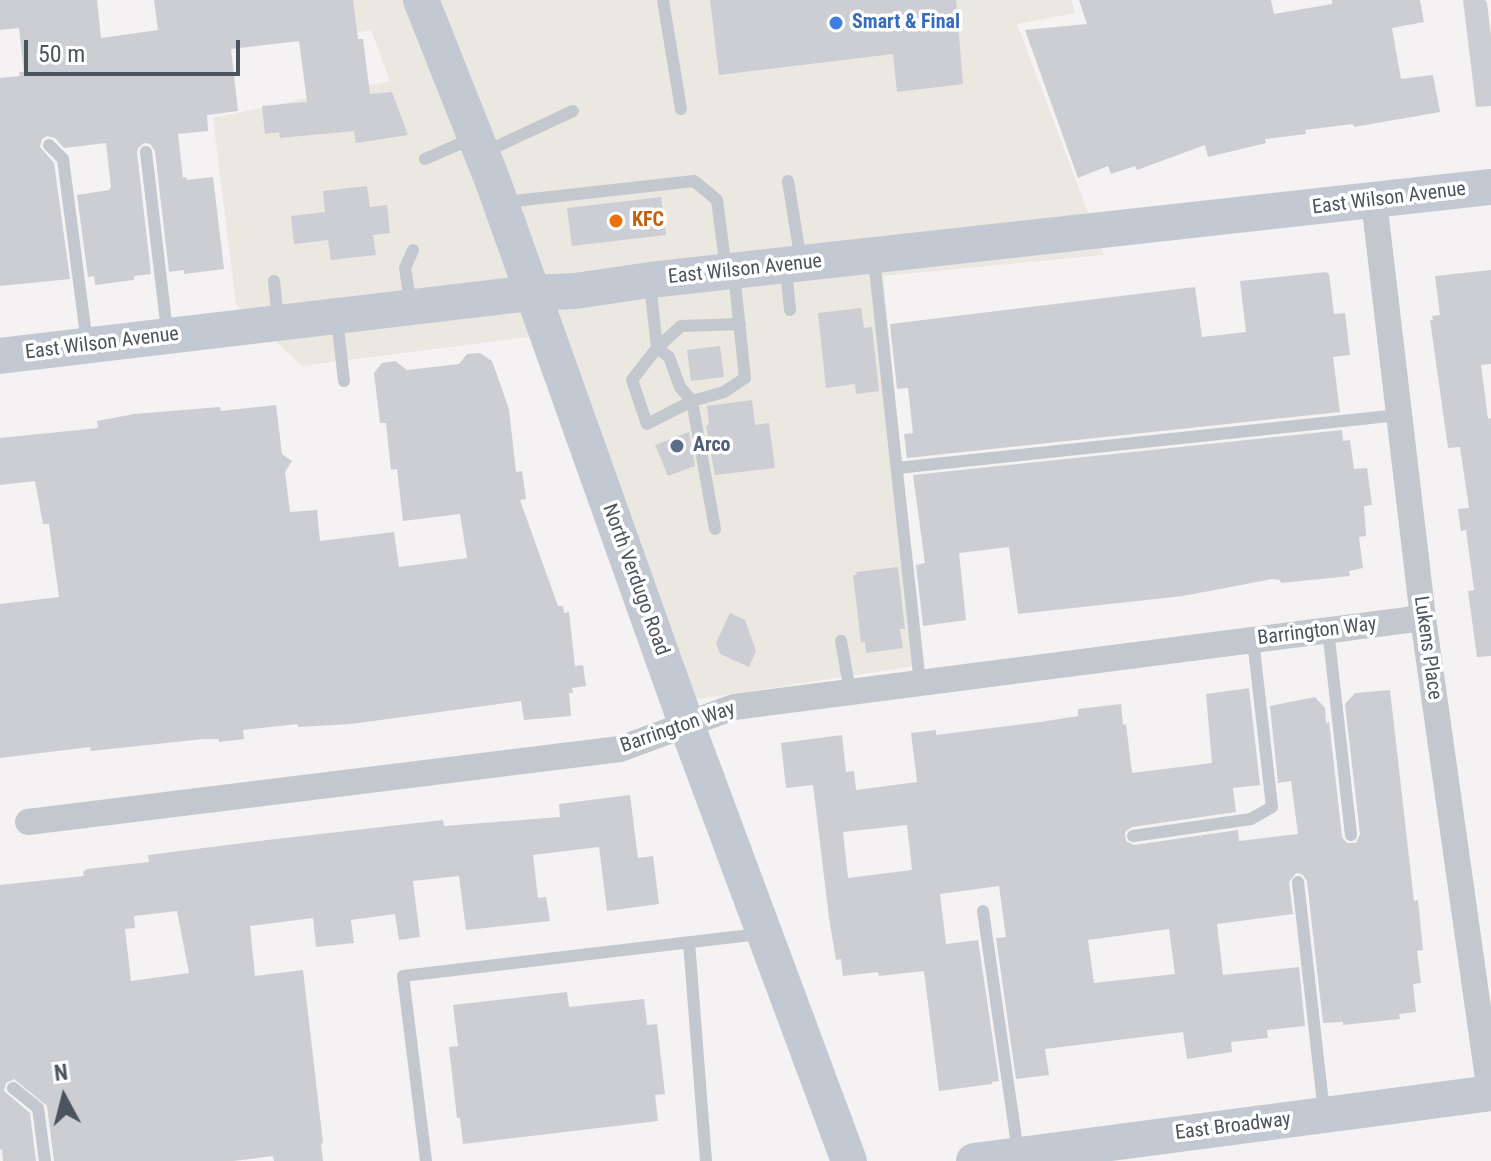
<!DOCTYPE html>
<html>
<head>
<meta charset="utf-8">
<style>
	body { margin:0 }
	#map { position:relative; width:1491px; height:1161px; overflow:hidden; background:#f4f2f2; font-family:"Roboto Condensed",sans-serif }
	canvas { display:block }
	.north { position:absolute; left:24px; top:1057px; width:80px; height:80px; -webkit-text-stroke:6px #fff; paint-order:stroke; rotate:353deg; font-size:22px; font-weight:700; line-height:32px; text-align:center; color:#4c545d }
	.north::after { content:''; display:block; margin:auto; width:28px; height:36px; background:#4c545d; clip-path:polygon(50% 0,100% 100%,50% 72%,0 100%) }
	.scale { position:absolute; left:24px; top:40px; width:216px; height:36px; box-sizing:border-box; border:4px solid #4c545d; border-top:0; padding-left:10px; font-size:24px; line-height:28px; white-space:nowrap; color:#4c545d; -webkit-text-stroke:6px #fff; paint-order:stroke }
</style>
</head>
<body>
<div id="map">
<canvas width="1491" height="1161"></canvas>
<div class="north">N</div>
<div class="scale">50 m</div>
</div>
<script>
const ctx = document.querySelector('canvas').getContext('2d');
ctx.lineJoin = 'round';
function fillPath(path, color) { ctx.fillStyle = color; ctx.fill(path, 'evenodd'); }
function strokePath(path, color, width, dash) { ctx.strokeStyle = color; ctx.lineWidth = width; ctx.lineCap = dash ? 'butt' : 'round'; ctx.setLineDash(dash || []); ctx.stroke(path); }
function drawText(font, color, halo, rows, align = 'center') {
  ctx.font = font + ' "Roboto Condensed",sans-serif'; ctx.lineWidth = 7; ctx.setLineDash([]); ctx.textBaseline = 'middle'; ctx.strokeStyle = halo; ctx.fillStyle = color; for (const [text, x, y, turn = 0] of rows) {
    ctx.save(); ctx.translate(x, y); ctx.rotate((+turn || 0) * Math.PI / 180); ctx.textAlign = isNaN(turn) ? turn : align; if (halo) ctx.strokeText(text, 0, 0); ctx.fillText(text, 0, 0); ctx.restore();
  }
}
const commercial = new Path2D(`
	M206 0H1071L1075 13 1017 24 1104 255 883 276 922 665 665 704 536 336 302 366 236 304 213 118 390 81 371 30 296 42 277 23Z`);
const building = new Path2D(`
	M0 0H97L101 38 158 30 154 0H353L358 39H363L370 94 392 92 408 135 356 143 354 131 280 138 279 132 265 134 262 106 307 102 299 41 231 49 238 111 207 115 208 131 178 134 183 178 186 177 187 180 213 177 224 269 184 274V270L169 272 155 151 150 144 144 143 138 148 137 153 151 274 134 276V280L95 285 94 276 88 277 77 195 109 190 111 187 106 143 64 148 55 138 47 136 42 139 40 147 54 163 70 279 0 286V78L20 76 19 72H24L19 28 0 30Z
	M710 0H956L963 84 897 92 893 54 719 75Z
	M1079 0H1271L1274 14 1332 4V0H1420L1424 22 1392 28 1401 79 1433 75 1440 112 1354 127 1353 124 1305 130 1306 134 1265 139 1266 143 1208 157 1205 145 1137 170 1135 166 1111 174 1108 166 1078 178 1025 30 1087 24Z
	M1463 0H1485L1487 3 1491 36V106L1476 107Z
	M367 186 370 207 387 205 390 233 373 235 376 255 331 260 328 240 294 244 291 216 325 212 323 191Z
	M661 197 666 235 572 246 567 208Z
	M1491 270V364L1481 365 1488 419 1491 418V656L1477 657 1468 591 1474 590 1466 530 1461 531 1458 509 1469 508 1460 447 1448 448 1430 320H1433L1432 316 1440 315 1435 276Z
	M1326 272 1329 274 1334 314 1345 313 1350 355 1333 357 1340 412 907 458 904 434 913 433 908 388 897 389 890 324 1195 287 1202 337 1246 332 1240 281Z
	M861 308 864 328 872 327 879 391 856 394 855 384 826 388 818 313Z
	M720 346 724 377 691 381 687 350Z
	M480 353 492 361 509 409 516 472 522 471 526 499 520 500 558 606H563L564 613 569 612 575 666 583 665 586 686 572 688 573 693H569L571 716 524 720 521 701 351 724 298 727V724L243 730 244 739 219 742V739H203L91 751 90 747 0 758V604L59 597 49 524H43L35 481 0 485V438L98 428 97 421 134 414 220 407 221 411 276 405 282 454 292 461 285 472 290 512 317 510 320 541 394 532 399 567 467 558 460 514 403 521 397 469 391 470 386 423H380L374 373 382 363 395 361 407 370 459 364 467 354Z
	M752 400 755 425 769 423 775 468 715 475 706 426 709 424 707 406Z
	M1342 430 1343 441 1350 440 1354 469 1367 468 1372 505 1364 506 1366 536 1359 537 1363 568 1349 571 1350 576 1281 583 1280 580 1272 579 1183 596 1018 614 1009 547 959 553 966 620 923 626 916 565 925 563 913 475Z
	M689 432 695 466 668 476 655 445Z
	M898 567 905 629H900L903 648 866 653 865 642 861 643 853 575H857L856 572Z
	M730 613 745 620 756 651 749 667 720 654 716 643Z
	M1249 688 1260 785 1233 788 1236 812 1132 827 1125 832 1126 841 1134 845 1238 830 1239 841 1298 834 1291 781 1278 783 1270 706 1315 697 1325 708 1326 724 1329 721 1342 837 1347 843H1356L1360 834 1345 704 1355 693 1390 690 1414 901 1418 900 1423 950 1417 951 1421 983 1413 984 1416 1012 1399 1014 1400 1019 1343 1025V1022L1323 1023 1307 881 1302 874 1296 873 1289 882 1293 914 1217 924 1223 975 1299 967 1305 1026 1267 1030 1268 1038 1231 1042 1232 1052 1187 1059 1183 1032 1045 1049 1049 1075 1016 1079 996 938 1006 937 999 886 940 894 946 944 978 940 999 1081 992 1082V1084L939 1091 924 971 879 976 878 972 843 976 841 959 836 960 829 918 813 785 786 788 781 743 842 735 846 772 854 771 856 790 917 782 911 733 936 730V735L1040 722 1078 716V709L1121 704 1123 725 1126 724 1132 773 1212 763 1206 694ZM907 825 912 870 848 878 843 832ZM1169 929 1175 974 1094 983 1088 940Z
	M630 795 638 858 653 856 659 904 607 911 599 847 533 855 538 898 546 897 550 921 466 930 459 876 413 881 420 937 399 940 395 914 351 920 354 943 316 947 313 918 250 926 255 976 303 970 323 1143 321 1144 323 1161H274L273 1156 234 1161H54L47 1106 14 1079 6 1083 4 1091 30 1113 36 1161H3L2 1149 0 1150V885L84 876 83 872 87 869 149 862 148 855 259 841 443 820 444 826 560 817 559 804ZM177 911 189 973 131 981 125 929 135 928 134 916Z
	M567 992 569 1007 644 999 647 1025 657 1024 665 1094 655 1095 658 1121 463 1144 460 1118H457L449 1047 458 1046 453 1005Z`);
const lane = new Path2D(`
	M663 0 681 109
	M49 145 63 159 87 343
	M146 152 167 331
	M485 152 573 111
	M425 159 473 138
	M788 181 801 261
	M505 202 694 181 717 200 726 269
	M874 260 920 683
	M786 269 790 310
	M734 273 745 378 724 392 692 401 647 424 632 380 657 348 681 326 740 324
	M274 281 278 320
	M650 284 657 348 669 357 680 387 692 401 715 529
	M411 305 405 268 413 250
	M337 319 344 381
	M897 468 1399 415
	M1328 630 1351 835
	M841 641 850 691
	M1133 836 1251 819 1272 807 1253 640
	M1298 882 1324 1112
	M983 911 1018 1152
	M689 942 706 1161
	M13 1088 38 1108 45 1161
	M426 1161 403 976 759 934`);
const street = new Path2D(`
	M1374 201 1423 618 1490 1093
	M28 822 620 749 734 707 1423 618`);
const secondary = new Path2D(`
	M421 0 492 179 686 723 849 1161
	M0 356 531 293 575 291 650 280 1491 187
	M974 1161 1491 1093`);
const markers = [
	[836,23,8,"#3f7fe0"],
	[616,221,8,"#e8710a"],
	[677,446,8,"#5c6f8a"]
];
const shopNames = [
	["Smart & Final",852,23]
];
const streetNames = [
	["East Wilson Avenue",1389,199,-7],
	["East Wilson Avenue",745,270,-6],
	["East Wilson Avenue",102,344,-7],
	["North Verdugo Road",635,580,70],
	["Barrington Way",1317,632,-7],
	["Lukens Place",1427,648,82],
	["Barrington Way",678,728,-19],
	["East Broadway",1233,1127,-7]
];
const foodNames = [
	["KFC",632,221]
];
const serviceNames = [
	["Arco",693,446]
];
fillPath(commercial, '#eae8e0');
fillPath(building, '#cdced3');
strokePath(lane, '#c2c8ce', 12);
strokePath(street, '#c2c8ce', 26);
strokePath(secondary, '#c2c9d3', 36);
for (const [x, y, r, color] of markers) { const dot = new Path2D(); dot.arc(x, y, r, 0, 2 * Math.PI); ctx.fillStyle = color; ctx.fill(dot); strokePath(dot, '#fff', 3); }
drawText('bold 20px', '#366cbe', '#fff', shopNames, 'left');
drawText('20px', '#4c545d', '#fff', streetNames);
drawText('bold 20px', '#c56008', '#fff', foodNames, 'left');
drawText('bold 20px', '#4e5e75', '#fff', serviceNames, 'left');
</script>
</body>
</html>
